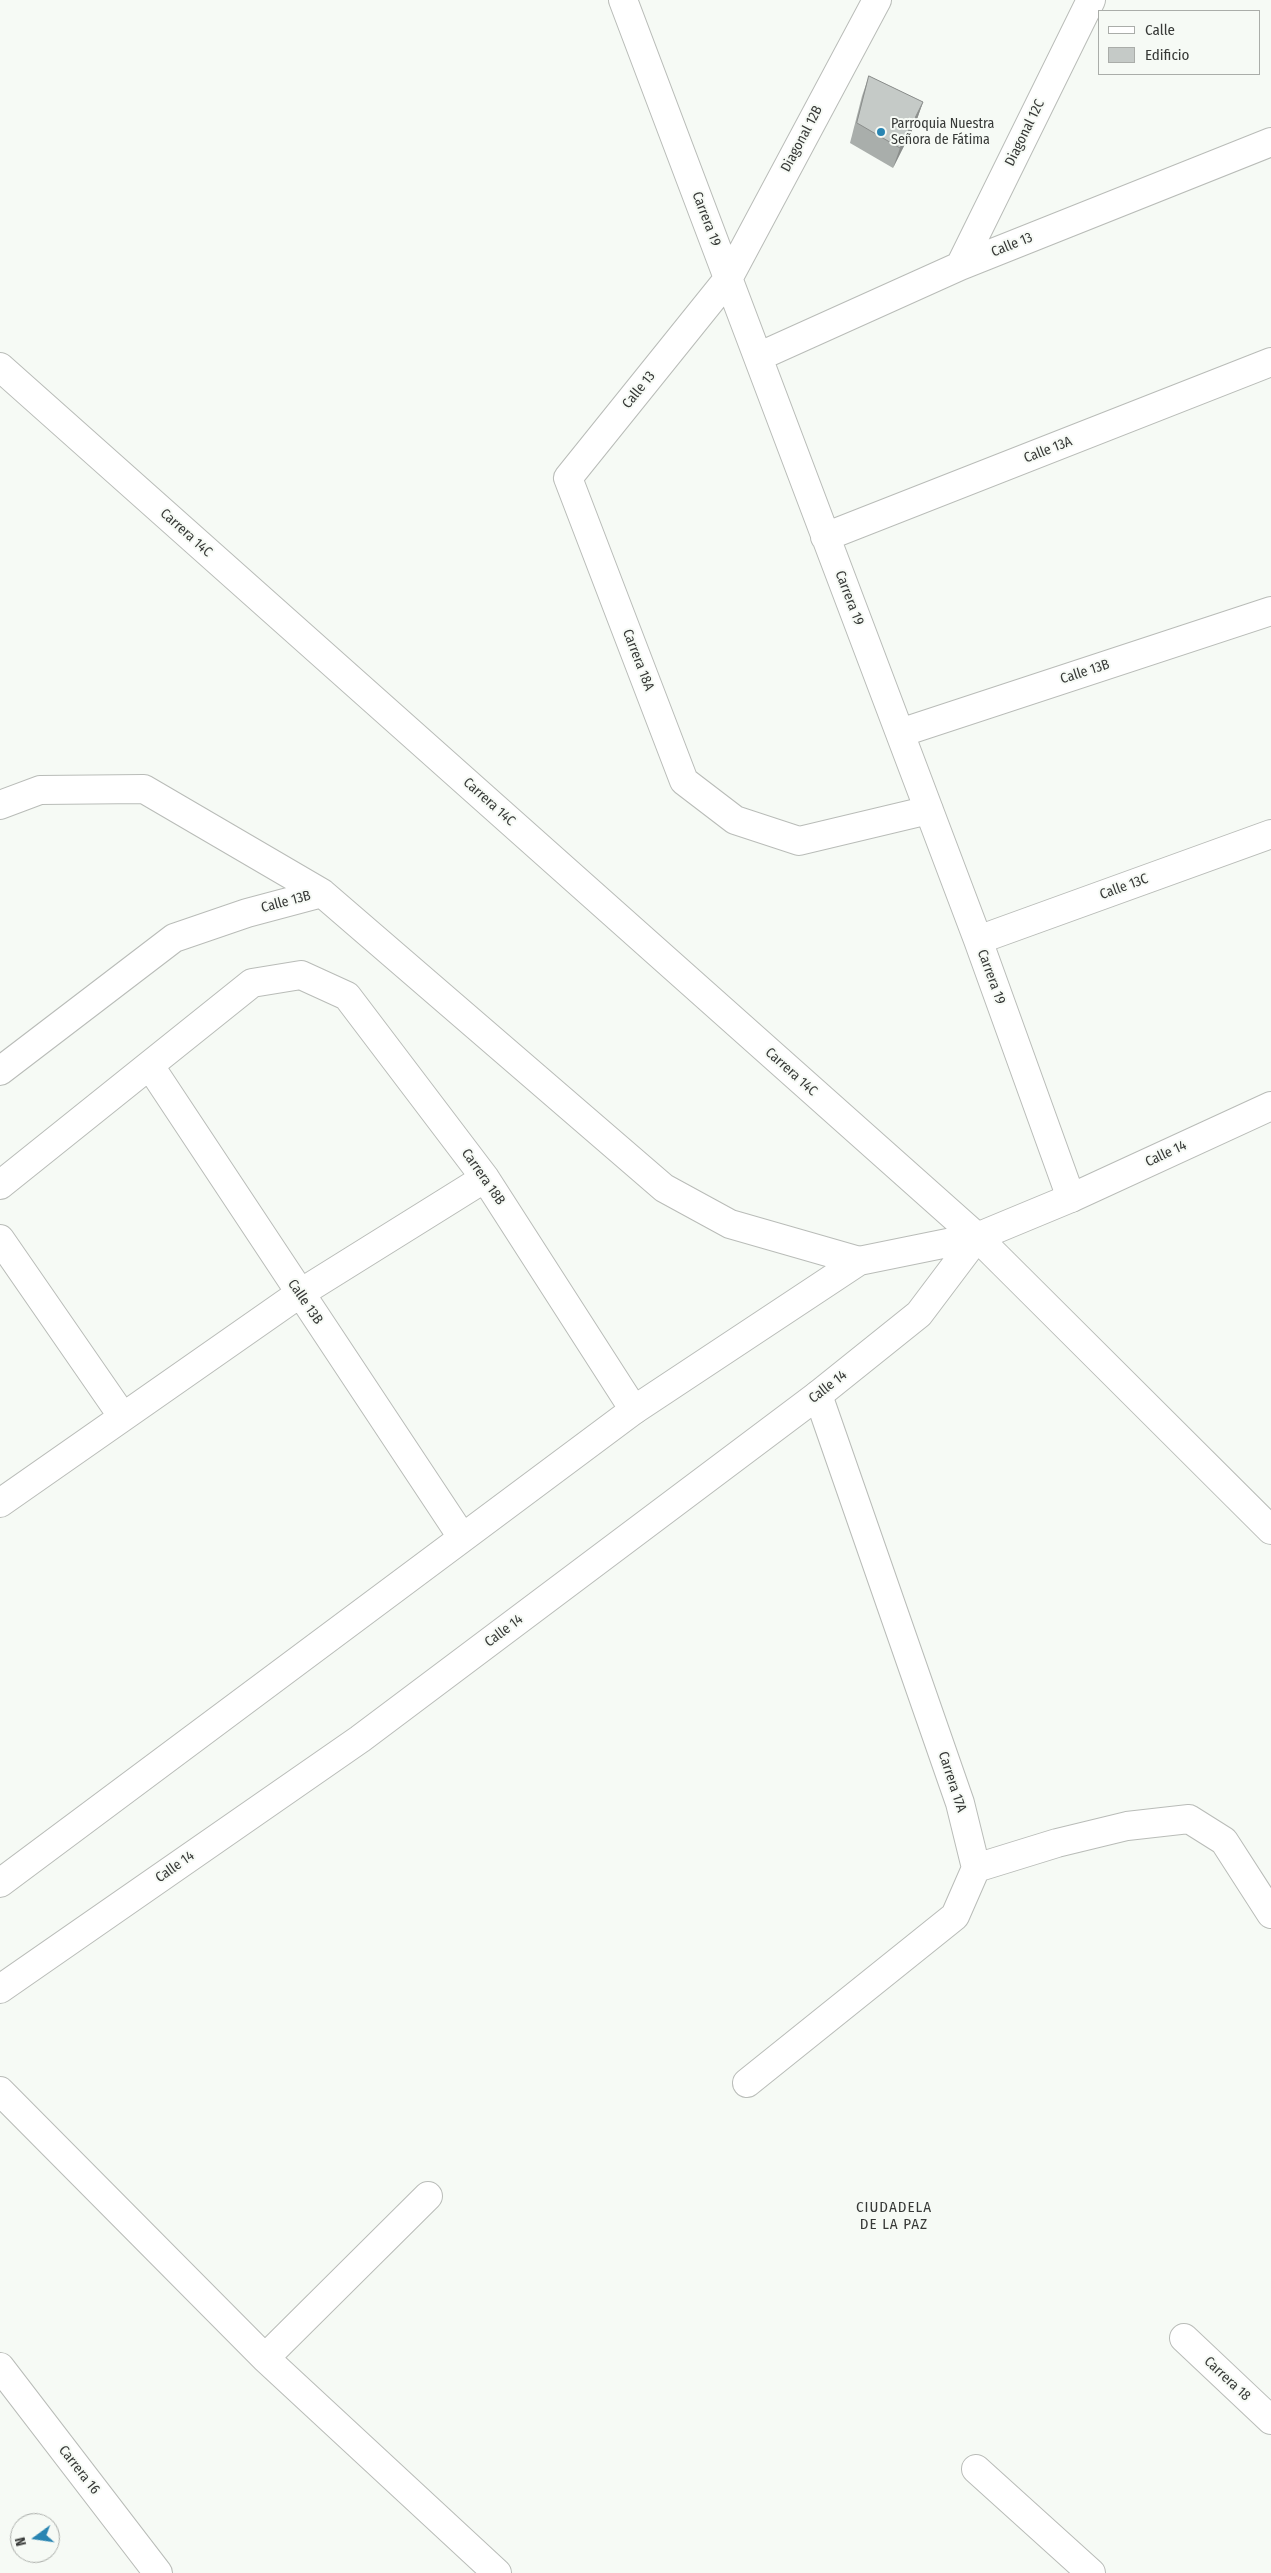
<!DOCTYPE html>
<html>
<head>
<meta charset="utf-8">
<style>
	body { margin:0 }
	#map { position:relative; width:1271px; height:2573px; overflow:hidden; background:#f6faf5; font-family:"Fira Sans Condensed",sans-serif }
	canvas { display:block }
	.legend { position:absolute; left:1098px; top:10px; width:162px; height:65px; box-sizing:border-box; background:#f6faf5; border:1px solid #aaada9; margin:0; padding:6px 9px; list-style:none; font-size:15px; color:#373937 }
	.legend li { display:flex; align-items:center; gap:10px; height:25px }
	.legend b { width:25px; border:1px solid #aaada9 }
	.north { position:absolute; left:10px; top:2513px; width:50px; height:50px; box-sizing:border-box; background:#f6faf5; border:1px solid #aaada9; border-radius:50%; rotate:256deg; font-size:14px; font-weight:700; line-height:20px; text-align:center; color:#373937 }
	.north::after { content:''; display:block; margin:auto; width:18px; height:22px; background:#2985b2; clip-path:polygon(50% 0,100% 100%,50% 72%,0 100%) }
</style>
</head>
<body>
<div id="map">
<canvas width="1271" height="2573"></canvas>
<ul class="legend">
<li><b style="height:6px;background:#fff"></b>Calle</li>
<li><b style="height:14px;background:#c5cac7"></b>Edificio</li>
</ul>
<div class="north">N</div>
</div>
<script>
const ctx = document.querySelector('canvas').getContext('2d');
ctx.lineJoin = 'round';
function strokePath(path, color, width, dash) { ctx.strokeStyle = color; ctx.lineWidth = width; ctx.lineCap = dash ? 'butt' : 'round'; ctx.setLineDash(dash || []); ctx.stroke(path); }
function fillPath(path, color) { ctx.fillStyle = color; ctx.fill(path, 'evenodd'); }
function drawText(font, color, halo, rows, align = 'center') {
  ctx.font = font + ' "Fira Sans Condensed",sans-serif'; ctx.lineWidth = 4; ctx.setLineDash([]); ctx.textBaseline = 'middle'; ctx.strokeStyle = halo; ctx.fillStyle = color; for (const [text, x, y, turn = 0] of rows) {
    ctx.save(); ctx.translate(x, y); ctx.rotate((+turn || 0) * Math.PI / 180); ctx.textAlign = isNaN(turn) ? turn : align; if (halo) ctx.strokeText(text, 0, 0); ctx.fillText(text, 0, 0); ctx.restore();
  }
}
const minor = new Path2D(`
	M623 0 978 940 1071 1198
	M877 0 728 279 568 478 684 781 735 820 799 841 929 810
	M960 266 1091 0
	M758 357 960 266 1271 142
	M0 367 977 1237 1271 1530
	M825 537 1271 362
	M900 733 1271 611
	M0 805 40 790 144 789 322 893 664 1188 730 1224 859 1261
	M978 940 1271 834
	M150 1066 462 1537
	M0 1071 174 938 247 913 322 893
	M0 1185 252 983 301 975 347 996 485 1178 634 1410
	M0 1239 123 1417
	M0 1503 299 1294 485 1178
	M976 1868 1057 1843 1127 1826 1189 1819 1224 1841 1271 1914
	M747 2083 955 1916 976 1868 960 1803 818 1395
	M0 2091 265 2358 497 2573
	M1184 2338 1271 2420
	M265 2358 428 2196
	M0 2367 158 2573
	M976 2469 1091 2573`);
const tertiary = new Path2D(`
	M977 1237 1071 1198 1271 1106`);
const secondary = new Path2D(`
	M0 1883 634 1410 859 1261 977 1237
	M0 1989 360 1739 818 1395 919 1314 977 1237`);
const wall = new Path2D(`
	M869 76 923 102 916 122 893 168 850 143 862 96Z`);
const shadedWall = new Path2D(`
	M923 102 916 122 893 168 900 148Z`);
const building = new Path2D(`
	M869 76 923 102 900 148 857 123Z`);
const markers = [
	[881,132,5,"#2985b2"]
];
const poiNames = [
	["Parroquia Nuestra",891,124],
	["Señora de Fátima",891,140]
];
const streetNames = [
	["Diagonal 12C",1025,133,-64],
	["Diagonal 12B",802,139,-62],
	["Carrera 19",706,219,69],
	["Calle 13",1012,245,-22],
	["Calle 13",639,390,-51],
	["Calle 13A",1048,450,-21],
	["Carrera 14C",186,533,42],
	["Carrera 19",849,598,69],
	["Carrera 18A",638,660,69],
	["Calle 13B",1085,672,-18],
	["Carrera 14C",489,802,42],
	["Calle 13C",1124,887,-20],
	["Calle 13B",286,902,-15],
	["Carrera 19",991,977,70],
	["Carrera 14C",791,1072,42],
	["Calle 14",1166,1154,-25],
	["Carrera 18B",483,1177,55],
	["Calle 13B",305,1302,56],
	["Calle 14",828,1387,-38],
	["Calle 14",504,1631,-37],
	["Carrera 17A",952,1782,72],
	["Calle 14",175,1867,-35],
	["Carrera 18",1227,2379,43],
	["Carrera 16",79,2470,52]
];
const neighbourhoodNames = [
	["CIUDADELA",894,2208],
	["DE LA PAZ",894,2225]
];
strokePath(minor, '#b9bcb8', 30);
strokePath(tertiary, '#b9bcb8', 30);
strokePath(secondary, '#b9bcb8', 30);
strokePath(minor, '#fff', 28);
strokePath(tertiary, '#fff', 28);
strokePath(secondary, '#fff', 28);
fillPath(wall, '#a9aeab');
fillPath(shadedWall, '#8a8d8b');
fillPath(building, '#c5cac7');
strokePath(building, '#8a8d8b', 1);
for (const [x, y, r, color] of markers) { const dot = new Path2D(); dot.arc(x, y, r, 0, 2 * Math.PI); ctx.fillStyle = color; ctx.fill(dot); strokePath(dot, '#f6faf5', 2); }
drawText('14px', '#373937', '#f6faf5', poiNames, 'left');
drawText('14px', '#373937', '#f6faf5', streetNames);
ctx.letterSpacing = '1px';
drawText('15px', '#373937', '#f6faf5', neighbourhoodNames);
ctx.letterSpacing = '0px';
</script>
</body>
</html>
